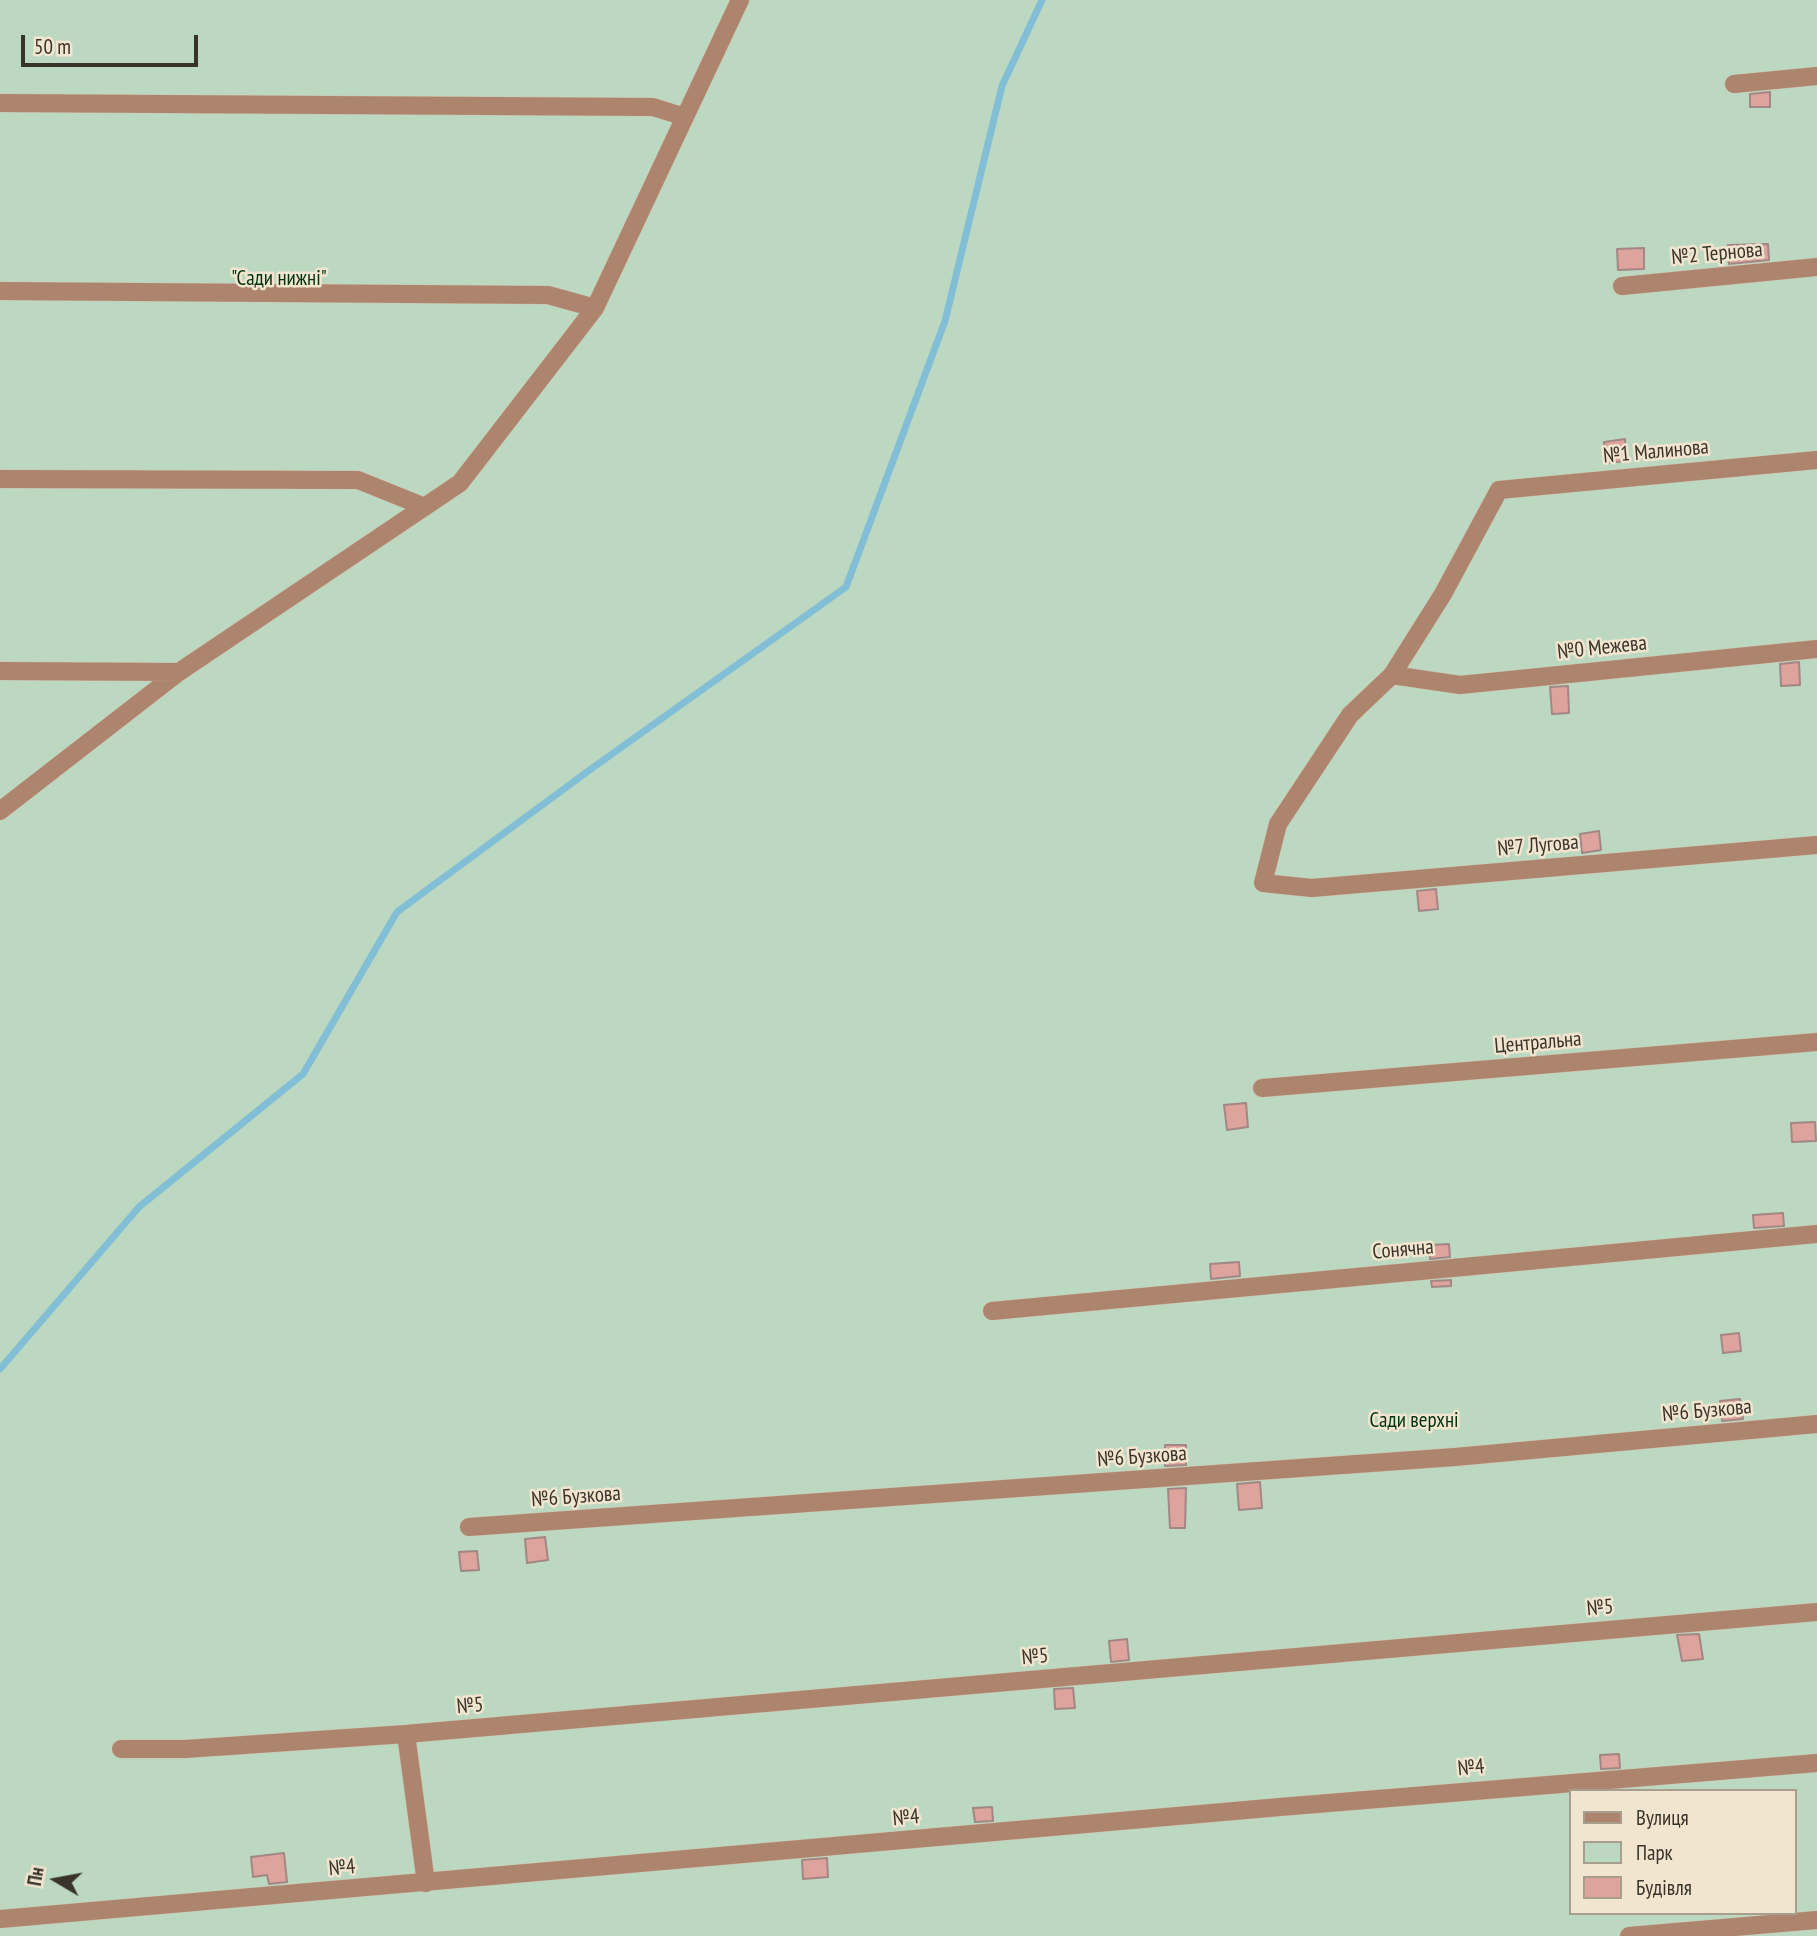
<!DOCTYPE html>
<html>
<head>
<meta charset="utf-8">
<style>
	body { margin:0 }
	#map { position:relative; width:1817px; height:1936px; overflow:hidden; background:#f2e5cf; font-family:"PT Sans Narrow",sans-serif }
	canvas { display:block }
	.legend { position:absolute; left:1569px; top:1789px; width:228px; height:126px; box-sizing:border-box; background:#f2e5cf; border:2px solid #a89e8d; margin:0; padding:9px 12px; list-style:none; font-size:21px; color:#39342b }
	.legend li { display:flex; align-items:center; gap:14px; height:35px }
	.legend b { width:35px; border:2px solid #a89e8d }
	.north { position:absolute; left:21px; top:1845px; width:70px; height:70px; -webkit-text-stroke:5px #f2e5cf; paint-order:stroke; rotate:280deg; font-size:19px; font-weight:700; line-height:28px; text-align:center; color:#39342b }
	.north::after { content:''; display:block; margin:auto; width:24px; height:32px; background:#39342b; clip-path:polygon(50% 0,100% 100%,50% 72%,0 100%) }
	.scale { position:absolute; left:21px; top:35px; width:177px; height:32px; box-sizing:border-box; border:4px solid #39342b; border-top:0; padding-left:9px; font-size:21px; line-height:24px; white-space:nowrap; color:#39342b; -webkit-text-stroke:5px #f2e5cf; paint-order:stroke }
</style>
</head>
<body>
<div id="map">
<canvas width="1817" height="1936"></canvas>
<ul class="legend">
<li><b style="height:9px;background:#ad856f"></b>Вулиця</li>
<li><b style="height:19px;background:#bcd8c0"></b>Парк</li>
<li><b style="height:19px;background:#dea39d"></b>Будівля</li>
</ul>
<div class="north">Пн</div>
<div class="scale">50 m</div>
</div>
<script>
const ctx = document.querySelector('canvas').getContext('2d');
ctx.lineJoin = 'round';
function fillPath(path, color) { ctx.fillStyle = color; ctx.fill(path, 'evenodd'); }
function strokePath(path, color, width, dash) { ctx.strokeStyle = color; ctx.lineWidth = width; ctx.lineCap = dash ? 'butt' : 'round'; ctx.setLineDash(dash || []); ctx.stroke(path); }
function drawText(font, color, halo, rows, align = 'center') {
  ctx.font = font + ' "PT Sans Narrow",sans-serif'; ctx.lineWidth = 5; ctx.setLineDash([]); ctx.textBaseline = 'middle'; ctx.strokeStyle = halo; ctx.fillStyle = color; for (const [text, x, y, turn = 0] of rows) {
    ctx.save(); ctx.translate(x, y); ctx.rotate((+turn || 0) * Math.PI / 180); ctx.textAlign = isNaN(turn) ? turn : align; if (halo) ctx.strokeText(text, 0, 0); ctx.fillText(text, 0, 0); ctx.restore();
  }
}
const green = new Path2D(`
	M0 0H1817V1936H0ZM1570 1791H1794V1913H1570Z`);
const stream = new Path2D(`
	M0 1369 139 1207 303 1074 397 912 591 769 846 587 945 321 1002 86 1042 0`);
const building = new Path2D(`
	M1770 92V107H1750V94Z
	M1768 244 1769 260 1729 264 1728 245Z
	M1644 248V269L1618 270 1617 249Z
	M1625 439 1627 461 1605 463 1604 442Z
	M1799 662 1800 685 1781 686 1780 664Z
	M1568 686 1569 713 1552 714 1550 687Z
	M1599 831 1601 850 1582 853 1580 834Z
	M1436 889 1438 909 1419 911 1417 891Z
	M1246 1103 1248 1127 1227 1130 1224 1105Z
	M1815 1122 1816 1141 1792 1142 1791 1123Z
	M1783 1213 1784 1226 1754 1228 1753 1215Z
	M1449 1244 1450 1257 1430 1259 1429 1245Z
	M1239 1262 1240 1276 1211 1279 1210 1264Z
	M1451 1280V1286L1432 1287 1431 1281Z
	M1739 1333 1741 1351 1723 1353 1721 1335Z
	M1740 1399 1743 1419 1722 1421 1720 1401Z
	M1165 1445H1186V1465L1165 1466Z
	M1260 1482 1262 1508 1239 1510 1237 1484Z
	M1186 1488 1185 1528H1170L1168 1489Z
	M545 1537 548 1560 527 1563 525 1539Z
	M477 1551 479 1570 461 1571 459 1552Z
	M1699 1634 1703 1659 1682 1661 1677 1635Z
	M1127 1639 1129 1660 1111 1662 1109 1641Z
	M1073 1688 1075 1708 1055 1709 1054 1689Z
	M1619 1754 1620 1768 1601 1769 1600 1755Z
	M992 1807 993 1821 975 1822 973 1808Z
	M284 1853 287 1882 269 1884 267 1875 253 1877 251 1857Z
	M827 1858 828 1877 803 1879 802 1860Z`);
const minor = new Path2D(`
	M1734 84 1817 76
	M0 103 653 107 685 117
	M1622 286 1817 267
	M0 291 548 295 595 308
	M1817 460 1499 490 1443 594 1392 675 1350 715 1278 824 1263 883 1312 888 1817 845
	M0 479 358 480 425 507
	M0 671 179 672
	M1392 675 1460 685 1817 649
	M0 811 179 672 460 483 595 308 740 0
	M1262 1088 1817 1042
	M992 1311 1817 1234
	M469 1527 1455 1457 1817 1424
	M121 1749H185L406 1734
	M426 1883 406 1734 1817 1612
	M0 1919 1280 1807 1817 1763
	M1629 1936 1817 1920`);
const streetNames = [
	["№2 Тернова",1717,254,-5],
	["№1 Малинова",1656,452,-5],
	["№0 Межева",1602,648,-6],
	["№7 Лугова",1538,846,-5],
	["Центральна",1538,1043,-5],
	["Сонячна",1403,1250,-5],
	["№6 Бузкова",1707,1411,-5],
	["№6 Бузкова",1142,1457,-4],
	["№6 Бузкова",576,1497,-4],
	["№5",1600,1608,-5],
	["№5",1035,1657,-5],
	["№5",470,1706,-5],
	["№4",1471,1768,-5],
	["№4",906,1818,-5],
	["№4",342,1868,-5]
];
const parkNames = [
	["\"Сади нижні\"",279,279],
	["Сади верхні",1414,1421]
];
fillPath(green, '#bcd8c0');
strokePath(stream, '#82bfd7', 7);
fillPath(building, '#dea39d');
strokePath(building, '#a28784', 2);
strokePath(minor, '#cdc2ae', 19);
strokePath(minor, '#ad856f', 18);
drawText('21px', '#39342b', '#f2e5cf', streetNames);
drawText('21px', '#003310', '#f2e5cf', parkNames);
</script>
</body>
</html>
